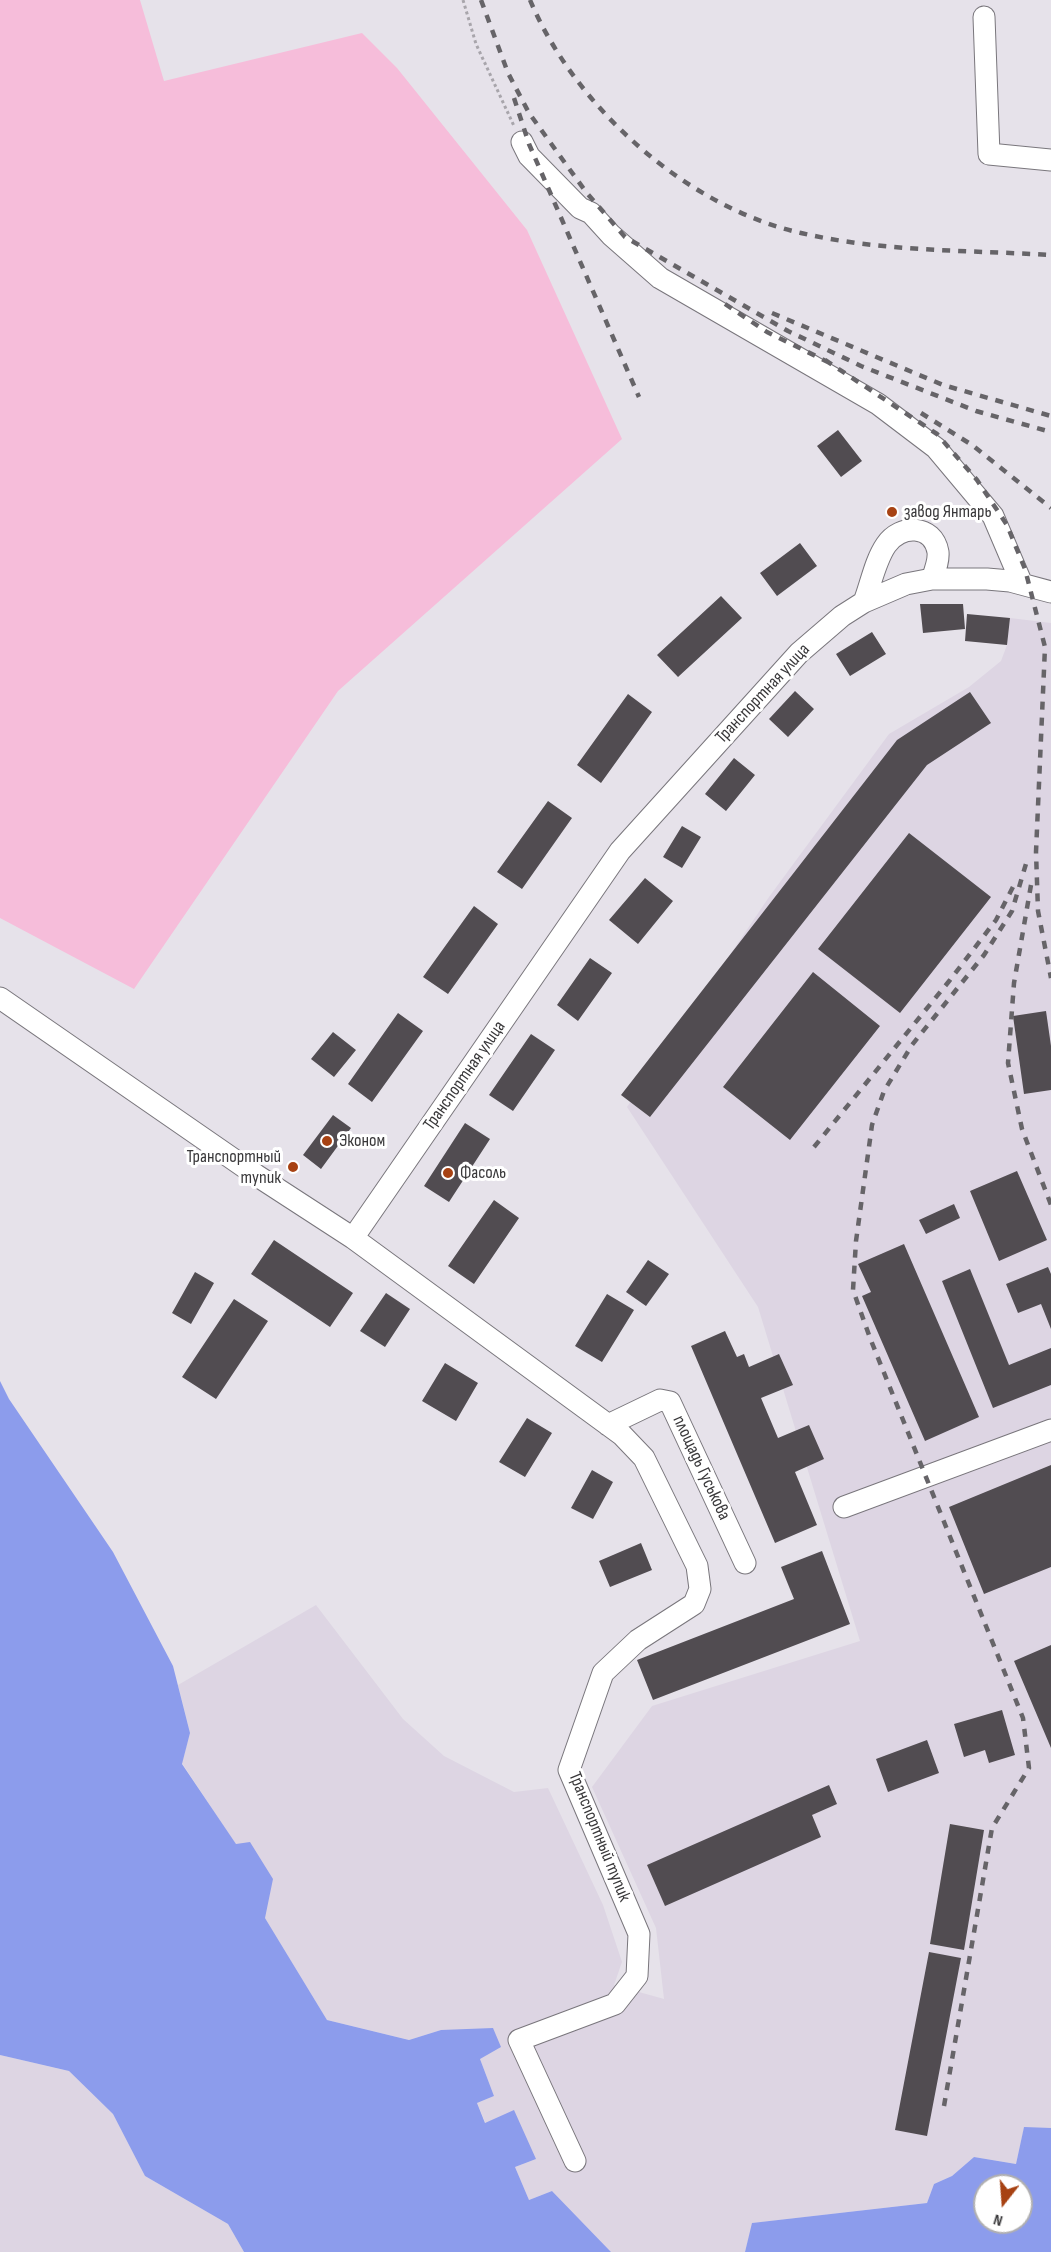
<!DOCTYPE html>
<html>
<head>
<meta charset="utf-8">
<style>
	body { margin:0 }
	#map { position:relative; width:1051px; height:2252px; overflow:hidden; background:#e6e2ea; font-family:"Sofia Sans Condensed",sans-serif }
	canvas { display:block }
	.north { position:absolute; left:973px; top:2174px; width:60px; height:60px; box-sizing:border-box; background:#fff; border:2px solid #b0afb0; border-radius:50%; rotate:197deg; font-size:16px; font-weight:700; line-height:24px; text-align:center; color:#39383a }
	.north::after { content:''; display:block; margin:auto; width:21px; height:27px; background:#a74213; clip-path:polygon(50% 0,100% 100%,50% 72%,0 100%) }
</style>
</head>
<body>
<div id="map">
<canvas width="1051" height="2252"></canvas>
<div class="north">N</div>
</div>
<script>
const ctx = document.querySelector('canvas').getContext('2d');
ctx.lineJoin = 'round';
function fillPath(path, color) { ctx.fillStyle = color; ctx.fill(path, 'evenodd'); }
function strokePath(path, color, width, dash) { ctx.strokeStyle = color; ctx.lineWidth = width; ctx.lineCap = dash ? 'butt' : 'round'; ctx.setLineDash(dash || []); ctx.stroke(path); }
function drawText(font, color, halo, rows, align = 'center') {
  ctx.font = font + ' "Sofia Sans Condensed",sans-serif'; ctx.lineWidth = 6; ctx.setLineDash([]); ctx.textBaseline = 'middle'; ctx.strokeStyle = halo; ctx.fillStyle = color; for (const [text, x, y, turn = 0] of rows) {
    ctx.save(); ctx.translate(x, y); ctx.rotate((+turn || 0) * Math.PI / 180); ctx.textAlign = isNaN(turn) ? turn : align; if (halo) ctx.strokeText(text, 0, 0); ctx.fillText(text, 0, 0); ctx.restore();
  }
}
const built = new Path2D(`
	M1010 618 1051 623V2128H1024L1016 2164 974 2157 952 2176 934 2184 927 2203 753 2223 745 2252H611L552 2191 529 2200 515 2167 536 2159 486 2124 477 2103 494 2096 480 2059 441 2030 409 2040 327 2020 265 1918 236 1845 182 1763 190 1733 178 1685 316 1605 403 1719 444 1756 514 1792 548 1788 603 1905 622 1962 614 1985 664 1999 656 1928 592 1787 652 1706 860 1641 758 1307 627 1107 769 897 889 734 969 687 1001 661 1007 645Z
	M0 2055 69 2071 113 2114 145 2176 228 2224 244 2252H0Z`);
const green = new Path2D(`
	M0 0H140L164 81 362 33 397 68 527 230 622 439 338 691 134 989 0 918Z`);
const water = new Path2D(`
	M0 1381 9 1399 113 1552 173 1666 190 1733 182 1764 236 1844 250 1842 273 1879 265 1918 327 2020 409 2040 441 2030 493 2028 501 2047 480 2059 494 2096 477 2103 485 2123 514 2110 536 2159 515 2167 529 2200 552 2191 611 2252H244L228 2224 145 2176 113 2114 69 2071 0 2055Z
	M1024 2127 1051 2128V2252H745L752 2223 927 2203 934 2184 952 2176 974 2157 1016 2164ZM985 2186H1021V2222H985Z`);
const building = new Path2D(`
	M838 430 862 461 841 477 817 446Z
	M800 543 817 566 777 596 760 573Z
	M721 596 742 618 678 677 657 655Z
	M920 604H963L965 629 923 633Z
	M967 614 1010 618 1007 645 965 641Z
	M872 632 886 654 850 676 836 654Z
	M795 691 814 709 788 737 769 719Z
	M970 692 991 723 927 765 650 1117 621 1095 897 740Z
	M628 694 652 712 601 783 577 765Z
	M734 758 755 775 726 811 705 794Z
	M548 801 572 818 522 889 497 872Z
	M682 826 701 837 682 868 663 857Z
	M909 833 991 897 900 1013 818 949Z
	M645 878 673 901 638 944 609 920Z
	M474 906 498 924 448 994 423 977Z
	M590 958 612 973 578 1021 557 1005Z
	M813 972 880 1026 790 1140 723 1087Z
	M1046 1011 1051 1046V1090L1024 1094 1013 1016Z
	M398 1013 423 1031 372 1102 348 1084Z
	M333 1032 356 1050 334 1077 311 1059Z
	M531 1034 555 1050 513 1111 489 1095Z
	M333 1115 351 1128 321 1169 303 1155Z
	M465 1123 490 1139 449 1202 424 1186Z
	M1017 1171 1047 1240 999 1261 970 1191Z
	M494 1200 519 1218 474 1284 448 1266Z
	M954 1204 960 1218 926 1234 919 1220Z
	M274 1240 353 1293 330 1327 251 1274Z
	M904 1244 979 1417 925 1441 862 1296 871 1292 858 1264Z
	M648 1260 669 1274 646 1306 626 1292Z
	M1048 1267 1051 1274V1329L1041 1304 1018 1313 1006 1284Z
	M970 1269 1009 1365 1051 1348V1385L993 1408 942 1281Z
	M195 1272 214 1283 191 1324 172 1313Z
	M386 1293 410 1309 385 1347 360 1331Z
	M607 1294 634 1310 602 1362 575 1346Z
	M234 1299 268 1321 216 1399 182 1377Z
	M725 1331 737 1357 744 1354 749 1367 779 1354 793 1385 761 1398 778 1438 809 1425 824 1459 795 1472 817 1525 775 1543 691 1346Z
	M445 1363 478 1383 456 1421 422 1401Z
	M527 1418 552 1433 525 1477 499 1462Z
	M1051 1465V1567L984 1594 949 1507Z
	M592 1470 613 1482 593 1519 571 1508Z
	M641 1543 652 1570 610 1587 599 1561Z
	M822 1551 850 1624 653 1700 637 1660 794 1599 781 1567Z
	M1051 1645V1748L1014 1661Z
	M1002 1710 1015 1755 989 1763 985 1750 964 1757 954 1724Z
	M927 1740 939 1773 888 1792 876 1759Z
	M829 1785 837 1804 812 1815 821 1837 665 1906 647 1865Z
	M950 1824 984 1830 964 1950 930 1944Z
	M929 1952 961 1958 927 2136 895 2130Z`);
const path = new Path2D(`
	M463 0 476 44 514 126`);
const minor = new Path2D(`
	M984 17 989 154 1051 160
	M522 142 529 156 580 208 591 213 611 235 660 278 878 404 936 448 993 516 1022 584
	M864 602C871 584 875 561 886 545 900 524 933 524 938 552 939 561 935 571 932 579
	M0 998 256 1175 353 1238 622 1435 644 1458 697 1566 700 1589 694 1604 638 1640 603 1673 569 1770 639 1934 637 1976 615 2004 519 2040 575 2161
	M353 1238 620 851 799 653 842 616 864 602 906 584 932 579H987L1010 581 1051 592
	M608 1425 660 1400 670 1402 745 1563
	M844 1507 1051 1430`);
const rail = new Path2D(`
	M481 0 508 73 529 113 586 192 625 237 788 331 861 366 976 411 1051 432
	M530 0C575 107 686 207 801 233 882 252 968 250 1051 255
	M514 98 529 144 639 397
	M725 304 767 332 832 364
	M772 313 943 385 1051 416
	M825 360 937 434 977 480 1007 525 1025 569 1045 647 1036 852 1038 911 1051 978
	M921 413 972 445 1051 508
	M1031 885 1014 983 1008 1063 1022 1129 1051 1205
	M814 1147 950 980 996 920 1014 885
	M944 2106 992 1828 1029 1768 1023 1718 870 1338 853 1290 856 1241 872 1125 884 1091 912 1045 984 955 1012 911 1028 857`);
const markers = [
	[892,512,6,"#a74213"],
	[327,1141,6,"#a74213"],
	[293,1167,6,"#a74213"],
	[448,1173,6,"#a74213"]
];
const poiNames = [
	["завод Янтарь",904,512],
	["Эконом",339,1141],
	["Транспортный",281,1157,"right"],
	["тупик",281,1178,"right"],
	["Фасоль",460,1173]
];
const streetNames = [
	["Транспортная улица",763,694,-47],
	["Транспортная улица",465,1076,-55],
	["площадь Гуськова",701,1468,65],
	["Транспортный тупик",599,1837,68]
];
fillPath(built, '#ddd5e3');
fillPath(green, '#f6bdda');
fillPath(water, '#8c9cec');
fillPath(building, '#514c51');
strokePath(minor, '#79767c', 23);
strokePath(path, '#a8a5ab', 3, [3, 3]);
strokePath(minor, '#fff', 21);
strokePath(rail, '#666468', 4.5, [8, 8]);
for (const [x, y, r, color] of markers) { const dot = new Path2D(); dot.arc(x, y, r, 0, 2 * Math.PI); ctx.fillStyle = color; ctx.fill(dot); strokePath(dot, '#fff', 2); }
drawText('18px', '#39383a', '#fff', poiNames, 'left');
drawText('18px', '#39383a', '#fff', streetNames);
</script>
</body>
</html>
